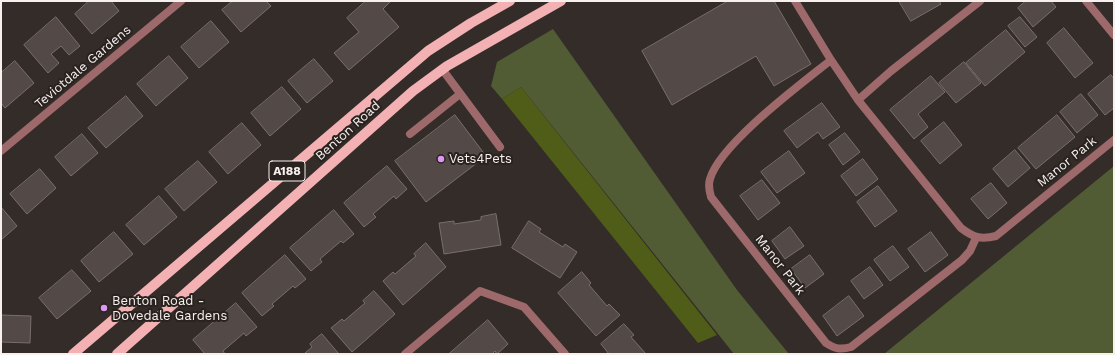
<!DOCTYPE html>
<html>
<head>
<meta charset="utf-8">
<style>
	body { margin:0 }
	#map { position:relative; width:1115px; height:355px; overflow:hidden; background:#332c28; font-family:"Work Sans",sans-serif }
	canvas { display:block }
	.frame { position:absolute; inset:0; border:2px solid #f6f1ef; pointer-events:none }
</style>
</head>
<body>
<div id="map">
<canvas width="1115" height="355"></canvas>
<div class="frame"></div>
</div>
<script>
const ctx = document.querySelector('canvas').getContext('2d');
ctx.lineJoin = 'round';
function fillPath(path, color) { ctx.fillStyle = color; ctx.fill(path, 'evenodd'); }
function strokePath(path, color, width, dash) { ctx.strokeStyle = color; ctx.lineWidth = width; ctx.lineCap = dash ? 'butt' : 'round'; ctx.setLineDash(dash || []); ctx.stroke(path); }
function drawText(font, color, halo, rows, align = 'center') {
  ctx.font = font + ' "Work Sans",sans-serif'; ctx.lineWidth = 4; ctx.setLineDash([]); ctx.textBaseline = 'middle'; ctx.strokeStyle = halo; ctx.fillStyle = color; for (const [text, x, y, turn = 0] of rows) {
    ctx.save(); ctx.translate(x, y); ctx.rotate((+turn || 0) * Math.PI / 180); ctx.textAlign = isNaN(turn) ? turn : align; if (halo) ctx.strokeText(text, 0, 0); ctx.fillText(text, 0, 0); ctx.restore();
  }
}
const green = new Path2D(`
	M553 29 737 290 789 354H734L521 87 502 99 491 86 497 62Z
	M1114 166V354H884Z`);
const forest = new Path2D(`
	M521 87 717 335 698 343 502 99Z`);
const building = new Path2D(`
	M89 1H111L119 11 92 34 75 14Z
	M233 1H266L271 6 241 32 222 10Z
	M366 1H389L390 2 383 9 399 27 349 70 334 53 359 32 347 18Z
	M728 1H774L811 64 774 86 756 56 672 105 642 51Z
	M899 1H939L941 4 911 21Z
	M1026 1H1051L1056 7 1033 27 1018 8Z
	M56 17 80 46 69 55 61 46 51 54 59 63 48 73 24 45Z
	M1020 17 1037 37 1025 47 1008 26Z
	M211 21 229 42 199 68 181 47Z
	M1064 28 1093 63 1075 78 1047 43Z
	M1006 30 1025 52 985 86 966 63Z
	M169 56 188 78 156 106 137 84Z
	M314 59 333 81 307 103 288 81Z
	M15 61 34 83 5 108 1 103V73Z
	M964 62 981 83 956 103 939 83Z
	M1111 75 1114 79V108L1105 115 1088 94Z
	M931 76 945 92 918 114 928 127 914 139 890 110Z
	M282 87 301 109 270 136 251 113Z
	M1081 94 1098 115 1077 133 1060 112Z
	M126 96 143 116 106 148 88 128Z
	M822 103 840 127 823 139 818 132 797 148 784 131Z
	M455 115 486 156 426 202 395 161Z
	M1057 115 1075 137 1036 169 1018 148Z
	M944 122 962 145 940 164 921 141Z
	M242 123 261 145 228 174 209 152Z
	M845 133 860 152 843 165 829 145Z
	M82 134 98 153 71 176 55 157Z
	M1015 150 1030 168 1008 187 993 169Z
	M789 151 805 173 777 193 761 172Z
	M863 159 878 179 856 196 841 176Z
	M198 161 217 182 184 211 165 189Z
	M387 166 407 189 396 199 394 196 373 214 376 217 364 227 344 203Z
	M40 169 56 188 27 214 10 194Z
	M762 180 780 203 758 220 740 196Z
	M991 183 1007 203 988 219 971 199Z
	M878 186 897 211 875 227 857 202Z
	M159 196 177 217 144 245 126 225Z
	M1 207 17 226 1 240Z
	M334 210 354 234 343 243 341 241 320 259 322 262 311 271 290 248Z
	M496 214 501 245 444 254 439 223 454 221V224L481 220V217Z
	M529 221 541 229 539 232 563 247 565 244 577 252 560 278 512 248Z
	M790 227 804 246 785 259 772 241Z
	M114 232 133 254 99 282 81 261Z
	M931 232 948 255 925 272 908 249Z
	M426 243 446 267 403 305 383 281 393 272 395 274 416 256 414 254Z
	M893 246 909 267 890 281 874 260Z
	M285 255 306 279 295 288 293 286 272 304 274 306 262 316 242 293Z
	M810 255 824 274 805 288 791 269Z
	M870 267 883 285 864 299 851 281Z
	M72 270 91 291 57 319 39 298Z
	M582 272 591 283 589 285 607 306 609 304 620 315 596 336 558 293Z
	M374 291 395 314 352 352 331 328 342 319 344 321 365 303 363 301Z
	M849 296 864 316 837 336 823 316Z
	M236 303 257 327 246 336 244 333 223 351 225 354H205L193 340Z
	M1 315 31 316 30 343 1 342Z
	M488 320 508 344 497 354 495 351 492 354H449Z
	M624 324 634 335 631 337 646 354H609L601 344Z
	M322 334 339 354H304L312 347 310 344Z`);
const service = new Path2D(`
	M442 69 500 147
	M410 134 460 94`);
const minor = new Path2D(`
	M795 1 831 60 858 100 961 228C973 237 980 240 996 236L1114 140
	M1086 1 1114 35
	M831 60C801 84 720 144 710 179 708 185 709 190 711 197L826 343C835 349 841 350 851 347L962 260 970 251 976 238
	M858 100 891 71 980 1
	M1 151 181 1
	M405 354 480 291 524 307 565 354`);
const primary = new Path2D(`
	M73 354 428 51 471 23 510 1
	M117 354 413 91 447 66 561 1`);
const markers = [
	[441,159,4,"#de98f3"],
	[104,308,4,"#de98f3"]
];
const shields = [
	[287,171,36]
];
const shieldNames = [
	["A188",287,171]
];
const streetNames = [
	["Teviotdale Gardens",83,67,-40],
	["Benton Road",348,131,-42],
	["Manor Park",1067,162,-39],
	["Manor Park",780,265,52]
];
const poiNames = [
	["Vets4Pets",449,159],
	["Benton Road -",112,301],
	["Dovedale Gardens",112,316]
];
fillPath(green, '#515b34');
fillPath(forest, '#4f5d19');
fillPath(building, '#534a48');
strokePath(building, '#796f6c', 1);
strokePath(service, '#9e696a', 8);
strokePath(minor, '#9e696a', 8);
strokePath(primary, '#f4b1b3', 10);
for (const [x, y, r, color] of markers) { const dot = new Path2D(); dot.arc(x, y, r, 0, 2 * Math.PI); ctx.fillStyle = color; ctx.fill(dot); strokePath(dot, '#29221f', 1.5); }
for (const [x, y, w] of shields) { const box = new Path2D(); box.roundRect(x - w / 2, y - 10, w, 20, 3); ctx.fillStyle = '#29221f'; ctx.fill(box); strokePath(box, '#f6f1ef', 1); }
drawText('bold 12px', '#f6f1ef', null, shieldNames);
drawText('13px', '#f6f1ef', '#29221f', streetNames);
drawText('13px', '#f6f1ef', '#29221f', poiNames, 'left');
</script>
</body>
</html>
